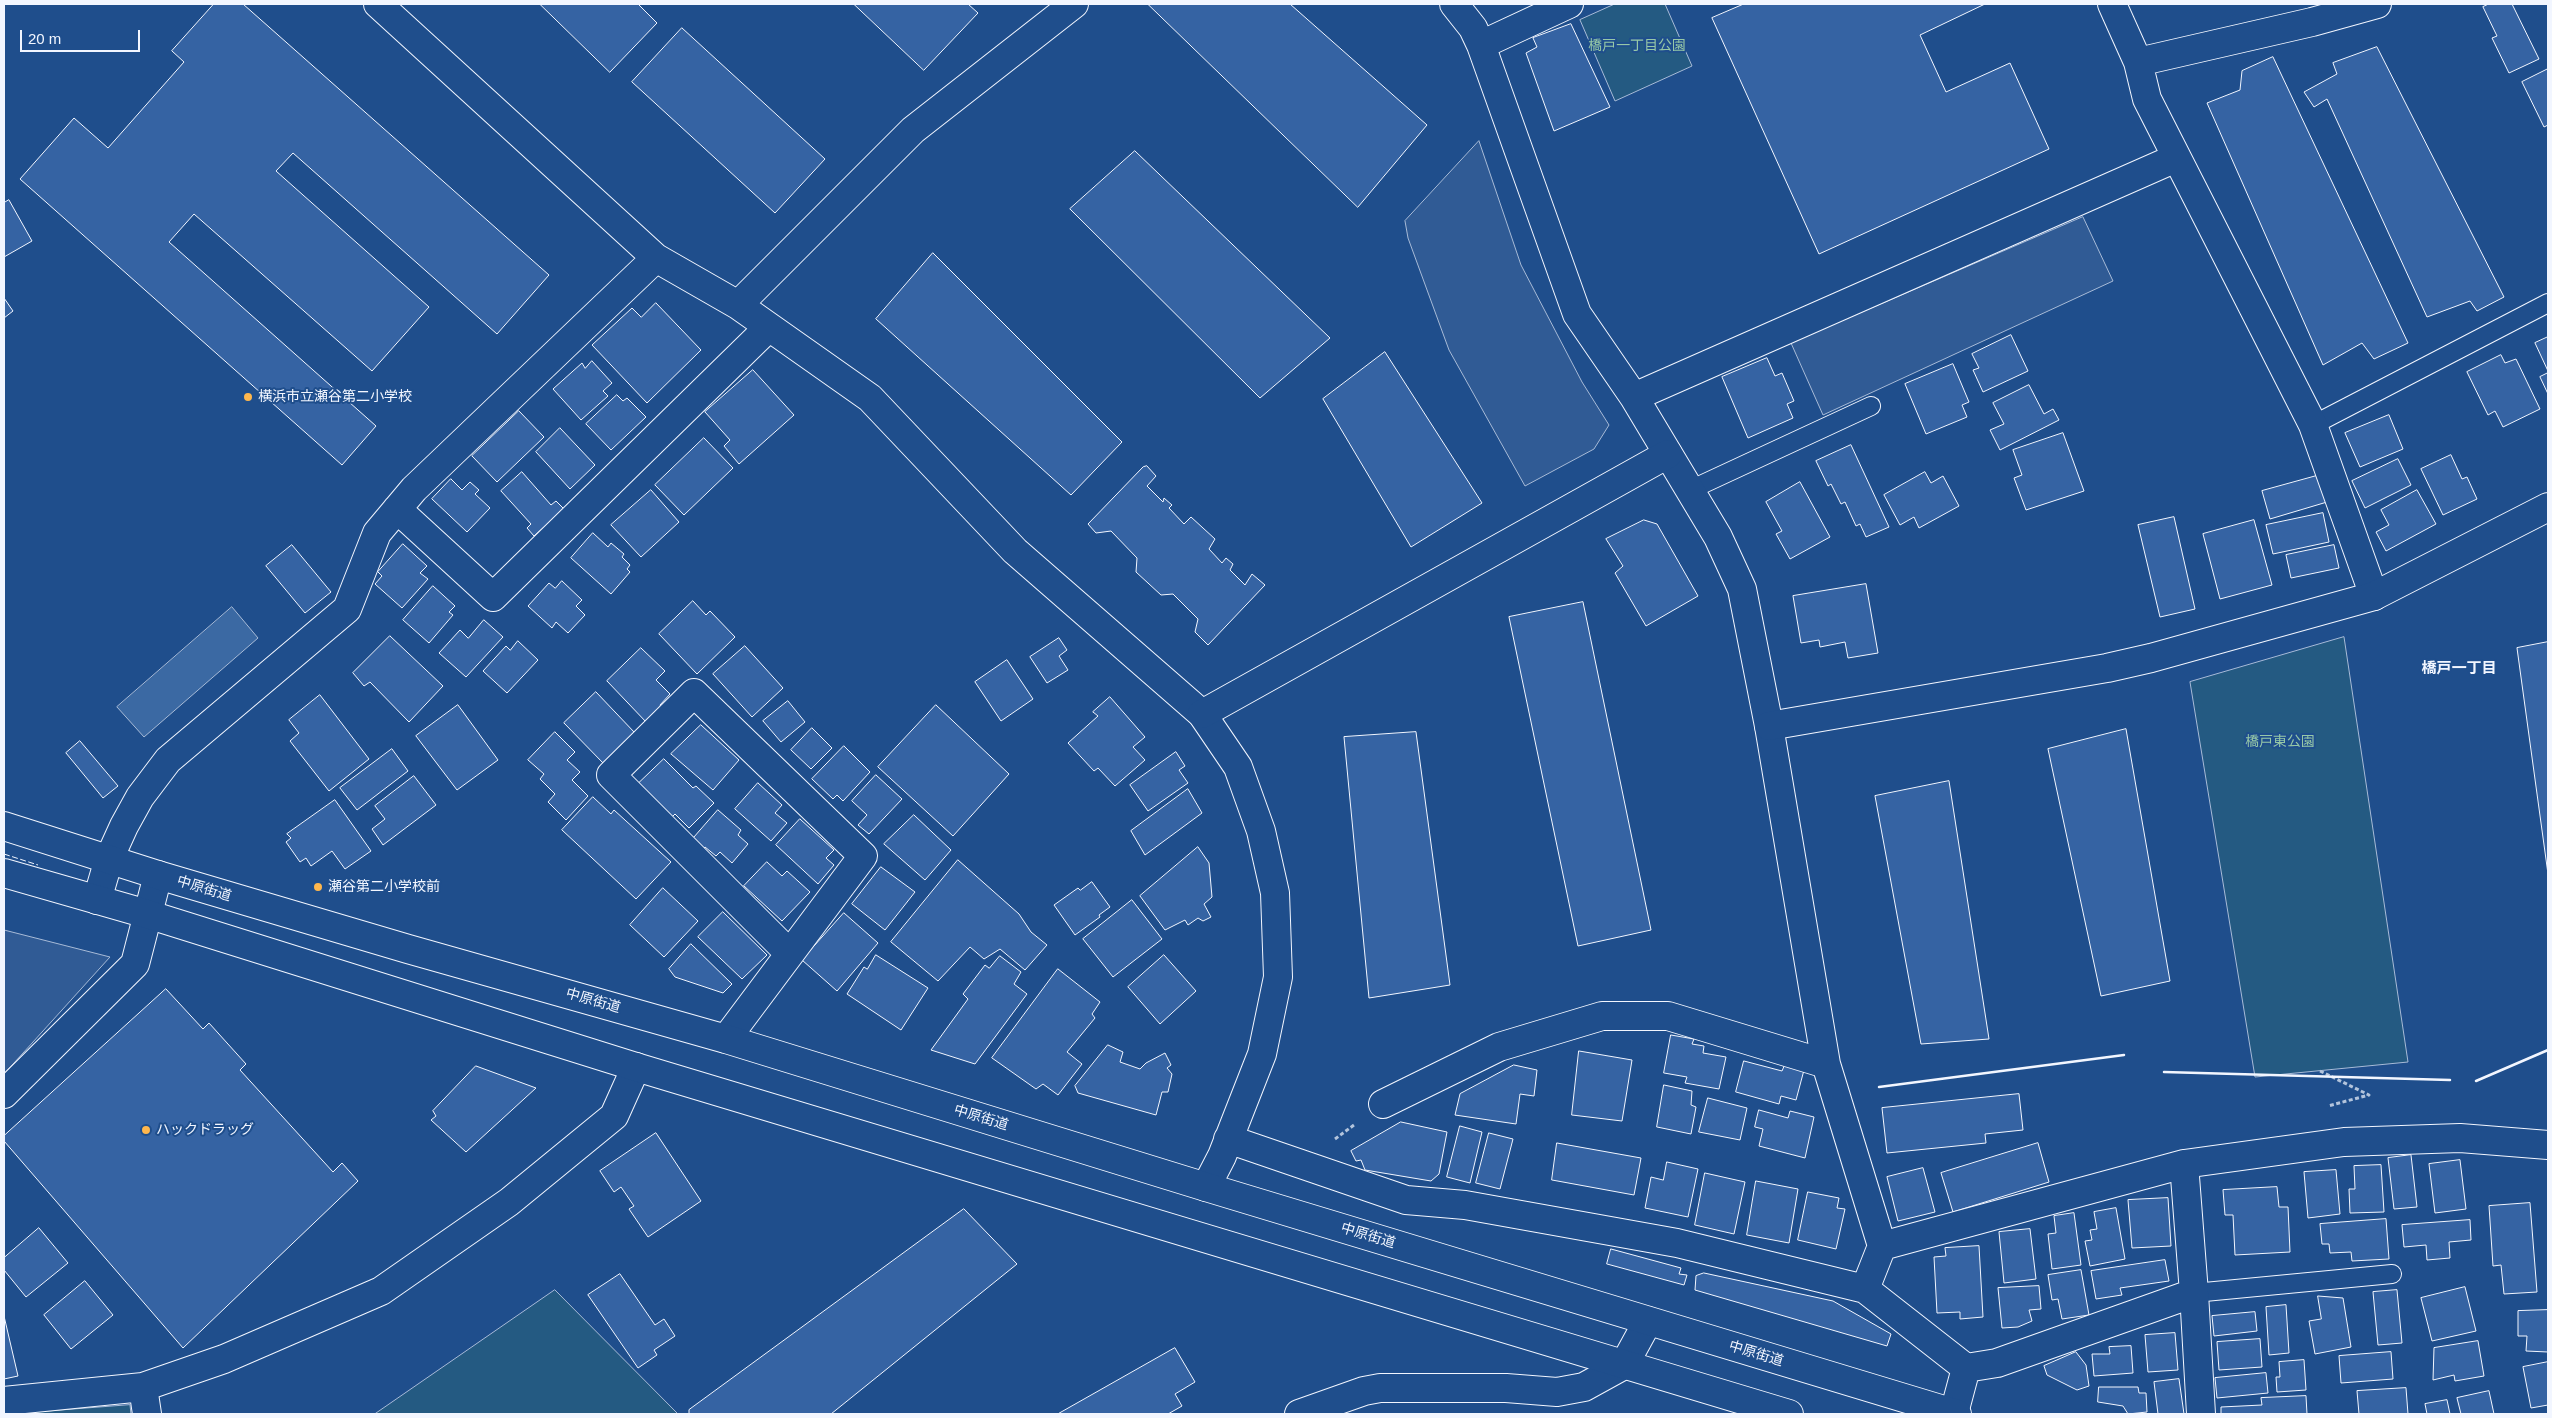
<!DOCTYPE html>
<html>
<head>
<meta charset="utf-8">
<style>
	body { margin:0 }
	#map { position:relative; width:2552px; height:1418px; overflow:hidden; background:#1f4e8c; font-family:Arial,sans-serif }
	canvas { display:block }
	.frame { position:absolute; inset:0; border:5px solid #f2f6ff; pointer-events:none }
	.scale { position:absolute; left:20px; top:30px; width:120px; height:22px; box-sizing:border-box; border:2px solid #f2f6ff; border-top:0; padding-left:6px; font-size:15px; line-height:18px; white-space:nowrap; color:#f2f6ff; -webkit-text-stroke:4px #1f4e8c; paint-order:stroke }
</style>
</head>
<body>
<div id="map">
<canvas width="2552" height="1418"></canvas>
<div class="frame"></div>
<div class="scale">20 m</div>
</div>
<script>
const ctx = document.querySelector('canvas').getContext('2d');
ctx.lineJoin = 'round';
function fillPath(path, color) { ctx.fillStyle = color; ctx.fill(path, 'evenodd'); }
function strokePath(path, color, width, dash) { ctx.strokeStyle = color; ctx.lineWidth = width; ctx.lineCap = dash ? 'butt' : 'round'; ctx.setLineDash(dash || []); ctx.stroke(path); }
function drawText(font, color, halo, rows, align = 'center') {
  ctx.font = font + ' Arial,"Noto Sans JP",sans-serif'; ctx.lineWidth = 4; ctx.setLineDash([]); ctx.textBaseline = 'middle'; ctx.strokeStyle = halo; ctx.fillStyle = color; for (const [text, x, y, turn = 0] of rows) {
    ctx.save(); ctx.translate(x, y); ctx.rotate((+turn || 0) * Math.PI / 180); ctx.textAlign = isNaN(turn) ? turn : align; if (halo) ctx.strokeText(text, 0, 0); ctx.fillText(text, 0, 0); ctx.restore();
  }
}
const green = new Path2D(`
	M1615 4H1665L1692 66 1615 101 1580 20Z
	M2344 637 2408 1062 2255 1077 2190 682Z
	M555 1290 678 1414H375Z
	M130 1405 131 1414H9Z`);
const parking = new Path2D(`
	M1479 141 1521 265 1582 382 1609 425 1594 449 1525 486 1449 350 1408 238 1405 221Z
	M2083 217 2113 281 1823 415 1791 343Z
	M4 930 110 957 4 1074Z`);
const water = new Path2D(`
	M232 607 258 638 144 737 117 707Z`);
const building = new Path2D(`
	M214 4H243L549 275 497 334 293 153 276 171 429 307 372 371 194 214 169 242 376 426 342 465 20 179 74 118 108 148 184 62 172 51Z
	M540 4H638L657 23 610 72Z
	M854 4H968L978 13 924 70Z
	M1148 4H1290L1427 125 1358 207Z
	M1744 4H1985L1920 35 1946 92 2010 63 2049 149 1819 254 1712 18Z
	M2489 4H2512L2539 59 2509 73 2492 38 2497 36 2483 7Z
	M1571 24 1610 107 1554 131 1526 53 1537 47 1533 38Z
	M682 28 825 159 775 213 632 82Z
	M2377 47 2504 297 2477 311 2470 301 2427 317 2327 99 2314 107 2304 92 2337 74 2333 63Z
	M2273 57 2408 343 2374 359 2362 343 2323 365 2207 103 2240 90 2242 71Z
	M2548 69V125L2544 127 2522 82Z
	M1135 151 1330 338 1260 398 1070 209Z
	M9 200 32 241 4 257V203Z
	M933 253 1122 442 1071 495 876 319Z
	M4 298 13 311 4 318Z
	M656 303 701 350 647 403 592 345 632 308 641 317Z
	M2011 335 2028 371 1983 392 1973 370 1979 368 1972 354Z
	M2548 337V371L2535 343Z
	M1385 352 1482 503 1411 547 1323 399Z
	M2501 355 2505 363 2516 359 2540 409 2503 427 2495 411 2488 415 2467 372Z
	M1767 358 1775 376 1782 373 1794 401 1787 404 1793 418 1748 438 1722 377Z
	M592 361 612 383 603 391 608 396 581 420 553 389 582 363 585 368Z
	M1953 364 1969 402 1962 405 1967 417 1926 434 1905 384Z
	M753 370 794 415 739 464 724 446 730 440 705 412Z
	M2548 373V394L2540 377Z
	M2029 385 2044 414 2053 409 2059 420 2000 450 1990 430 2004 424 1993 403Z
	M617 395 623 401 627 398 646 417 611 450 586 424Z
	M519 411 544 437 497 482 472 456Z
	M2389 415 2403 449 2360 467 2345 433Z
	M560 428 595 465 570 489 536 452Z
	M2063 433 2084 491 2026 510 2014 478 2022 475 2013 450Z
	M704 438 733 468 684 515 655 485Z
	M1851 445 1889 527 1866 537 1860 524 1856 526 1845 502 1841 504 1831 484 1828 486 1816 461Z
	M2451 455 2462 479 2467 477 2477 499 2443 515 2421 469Z
	M2398 459 2411 485 2365 508 2352 481Z
	M1147 466 1156 476 1147 486 1163 502 1164 498 1172 505 1169 508 1184 524 1191 517 1215 539 1209 549 1222 563 1226 558 1233 564 1230 570 1245 585 1252 574 1265 585 1208 645 1195 632 1198 619 1173 594 1161 595 1136 572 1137 558 1111 531 1096 533 1088 524 1143 467Z
	M522 472 551 505 556 501 564 509 534 536 527 528 531 524 501 491Z
	M1925 472 1931 483 1943 476 1959 506 1919 528 1914 517 1900 525 1884 495Z
	M2320 475 2327 502 2270 519 2262 491Z
	M451 479 462 490 470 482 479 490 475 494 490 508 467 532 432 499Z
	M1800 482 1830 537 1790 559 1776 534 1782 531 1766 502Z
	M651 490 679 522 641 557 611 525Z
	M2417 490 2436 524 2386 551 2376 532 2389 525 2381 510Z
	M2323 513 2329 542 2273 554 2266 525Z
	M2174 517 2195 609 2160 617 2138 525Z
	M1644 520 1657 524 1698 596 1646 626 1615 573 1623 566 1606 539Z
	M2254 520 2272 585 2220 599 2203 534Z
	M593 533 608 547 611 543 624 554 622 557 630 565 627 569 630 572 611 594 571 558Z
	M403 544 427 566 420 573 428 579 402 608 375 584 382 576 378 572Z
	M292 545 331 592 305 613 266 566Z
	M2334 545 2339 568 2291 578 2286 555Z
	M562 581 582 600 576 606 585 615 568 633 556 622 552 628 528 606 549 583 555 588Z
	M1866 584 1878 653 1848 658 1845 642 1820 647 1819 640 1801 643 1793 596Z
	M433 586 455 606 449 612 453 615 429 643 403 620Z
	M693 601 706 615 710 611 735 637 697 674 659 634Z
	M1583 602 1651 930 1578 946 1509 617Z
	M484 620 503 637 466 677 439 653 460 630 468 638Z
	M390 636 443 686 409 722 370 682 364 686 353 673Z
	M1059 638 1067 650 1059 656 1068 670 1047 683 1030 657Z
	M518 641 538 660 507 693 483 671 506 646 510 650Z
	M2548 642V874L2517 648Z
	M745 646 783 688 752 717 713 674Z
	M641 648 665 671 656 680 670 694 660 705 662 708 647 723 607 681Z
	M1007 660 1033 699 1001 721 975 682Z
	M596 692 635 733 604 764 564 723Z
	M320 695 369 759 329 791 290 741 299 733 289 720Z
	M1110 697 1145 737 1133 747 1145 760 1115 786 1098 768 1094 771 1068 743 1098 716 1093 712Z
	M788 701 805 722 781 742 763 721Z
	M458 705 498 760 457 790 416 736Z
	M936 705 1009 774 953 836 878 767Z
	M701 725 739 760 713 790 671 754Z
	M812 728 832 748 811 769 791 750Z
	M2126 729 2170 981 2101 996 2048 749Z
	M555 732 575 752 567 760 580 772 572 780 588 796 566 820 548 802 555 794 540 779 544 774 528 760Z
	M1416 732 1450 985 1369 998 1344 737Z
	M80 741 118 786 103 798 66 753Z
	M844 746 870 772 843 801 837 795 833 799 812 779Z
	M392 749 408 771 357 810 340 788Z
	M1176 752 1185 766 1179 770 1188 783 1148 811 1130 785Z
	M664 759 693 788 696 786 714 803 689 828 675 814 671 818 638 784Z
	M876 775 902 799 869 834 858 825 867 815 852 801Z
	M414 776 436 805 383 845 372 829 385 819 375 806Z
	M1949 781 1989 1039 1921 1044 1875 796Z
	M758 783 782 805 775 813 787 823 771 841 735 809Z
	M1188 789 1202 813 1145 855 1131 831Z
	M593 797 611 814 614 810 671 862 636 899 562 830Z
	M335 800 371 851 345 869 332 851 311 866 306 858 300 862 286 842 291 838 287 834Z
	M718 810 741 830 738 835 748 844 732 863 720 852 716 856 705 847 702 851 691 841Z
	M914 815 951 850 925 880 884 844Z
	M800 819 834 850 826 858 834 865 818 884 776 845Z
	M1198 847 1209 863 1212 897 1204 904 1211 917 1203 921 1198 918 1188 925 1185 920 1165 930 1140 896Z
	M958 860 1019 914 1031 932 1047 945 1025 970 1000 949 984 959 970 947 938 981 891 942Z
	M767 862 782 876 787 871 810 892 782 921 744 886Z
	M881 867 915 892 885 930 852 904Z
	M1092 882 1110 907 1099 915 1100 917 1075 935 1054 905 1078 888 1080 890Z
	M663 888 698 921 664 957 630 925Z
	M1132 900 1162 939 1113 977 1083 939Z
	M723 912 767 955 742 979 698 937Z
	M844 913 878 943 837 991 802 960Z
	M691 944 732 984 723 993 675 977 669 969Z
	M876 955 928 988 901 1030 847 994 864 967 867 969Z
	M1164 955 1196 991 1160 1024 1128 987Z
	M1000 956 1021 972 1014 984 1027 994 975 1064 931 1050 968 999 963 994 985 965 989 968Z
	M1058 969 1100 1002 1092 1014 1095 1018 1067 1052 1082 1064 1058 1095 1043 1084 1036 1089 992 1058Z
	M166 989 203 1029 209 1023 246 1064 240 1070 333 1172 342 1163 358 1181 183 1348 4 1141V1136Z
	M1671 1035 1694 1039 1692 1044 1704 1046 1703 1053 1726 1057 1719 1089 1685 1083 1687 1077 1664 1073Z
	M1108 1045 1123 1052 1120 1062 1140 1069 1146 1063 1165 1053 1171 1065 1167 1068 1172 1074 1168 1092H1162L1156 1115 1078 1093 1075 1086Z
	M1579 1051 1632 1060 1622 1121 1572 1115Z
	M1744 1061 1782 1071 1785 1064 1804 1070 1796 1100 1781 1096 1779 1104 1736 1092Z
	M1514 1065 1537 1070 1534 1096 1520 1094 1516 1124 1455 1115 1460 1094Z
	M476 1066 536 1088 466 1152 431 1120 436 1116 433 1111Z
	M1664 1085 1692 1091 1691 1105 1696 1107 1691 1134 1657 1127Z
	M2019 1094 2023 1130 1985 1134 1986 1143 1887 1153 1882 1108Z
	M1708 1098 1747 1108 1740 1140 1699 1132Z
	M1759 1110 1788 1118 1790 1111 1814 1117 1805 1158 1759 1146 1763 1129 1755 1127Z
	M1401 1122 1447 1132 1439 1174 1431 1181 1365 1170 1361 1160 1356 1161 1351 1151Z
	M1460 1126 1482 1132 1470 1183 1447 1177Z
	M656 1133 701 1201 648 1237 629 1209 634 1206 621 1187 614 1192 600 1171Z
	M1489 1133 1513 1139 1500 1189 1476 1183Z
	M1557 1143 1641 1158 1634 1195 1552 1180Z
	M2038 1143 2049 1182 1953 1212 1941 1173Z
	M2411 1155 2417 1207 2394 1209 2388 1158Z
	M2460 1160 2466 1209 2435 1213 2429 1164Z
	M1667 1162 1698 1169 1688 1217 1645 1208 1651 1177 1663 1180Z
	M2381 1165 2384 1212 2350 1213 2349 1189H2355L2354 1166Z
	M1923 1168 1935 1212 1898 1221 1887 1177Z
	M2336 1170 2340 1214 2308 1218 2304 1172Z
	M1705 1173 1745 1182 1734 1234 1695 1225Z
	M1756 1181 1798 1189 1789 1243 1747 1235Z
	M2277 1187 2279 1207H2288L2290 1252 2235 1255 2233 1215H2225L2223 1190Z
	M1808 1192 1839 1198 1837 1208 1845 1209 1836 1249 1798 1240Z
	M2168 1198 2171 1246 2132 1248 2128 1200Z
	M2530 1203 2537 1292 2504 1294 2501 1265 2493 1266 2489 1206Z
	M2116 1208 2125 1259 2090 1266 2085 1241 2092 1240 2090 1230 2097 1229 2094 1212Z
	M964 1209 1017 1264 831 1414H689V1410Z
	M2074 1213 2081 1265 2052 1269 2048 1234 2056 1233 2054 1216Z
	M2386 1219 2389 1259 2352 1261 2351 1252 2330 1253 2329 1244H2322L2320 1224Z
	M2470 1220 2471 1240 2449 1242 2450 1258 2427 1260 2426 1245 2404 1247 2402 1225Z
	M39 1228 68 1263 26 1297 4 1270V1258Z
	M2030 1229 2036 1279 2004 1283 1999 1232Z
	M1979 1246 1983 1317 1960 1319V1312L1937 1313 1934 1257 1946 1256 1945 1248Z
	M1611 1249 1681 1268 1679 1274 1687 1275 1684 1285 1607 1264Z
	M2165 1260 2169 1281 2120 1288 2122 1295 2096 1299 2091 1271Z
	M2081 1270 2089 1315 2062 1319 2058 1299 2052 1300 2048 1275Z
	M1704 1273 1833 1301 1891 1334 1887 1346 1695 1290 1696 1276Z
	M620 1274 655 1325 664 1319 675 1336 654 1350 657 1355 638 1368 588 1295Z
	M85 1281 113 1315 71 1349 44 1315Z
	M2039 1286 2041 1309 2029 1310 2032 1321 2018 1327 2002 1328 1998 1288Z
	M2465 1287 2476 1331 2432 1341 2421 1298Z
	M2397 1290 2402 1343 2378 1345 2373 1292Z
	M2318 1296 2343 1298 2351 1347 2315 1354 2309 1321 2321 1319Z
	M2286 1305 2289 1353 2269 1355 2266 1307Z
	M2548 1310V1352L2526 1351 2527 1336H2518V1311Z
	M2255 1312 2257 1331 2214 1336 2212 1316Z
	M4 1316 18 1376 4 1379Z
	M2175 1333 2178 1370 2148 1372 2145 1335Z
	M2260 1339 2262 1367 2219 1370 2217 1342Z
	M2478 1341 2484 1376 2455 1381 2454 1375 2433 1380 2434 1348Z
	M2131 1346 2133 1373 2094 1376 2092 1354H2110L2109 1347Z
	M1175 1348 1195 1382 1175 1394 1182 1406 1168 1414H1058Z
	M2076 1352 2086 1365 2089 1386 2077 1390 2047 1375 2044 1366Z
	M2391 1352 2393 1379 2341 1383 2339 1356Z
	M2304 1360 2306 1390 2277 1392 2276 1377H2280L2279 1362Z
	M2548 1362V1405L2531 1408 2523 1367Z
	M2266 1373 2268 1393 2217 1398 2215 1378Z
	M2179 1379 2184 1414H2158L2154 1382Z
	M2099 1387H2138L2139 1393H2146L2147 1412 2128 1414 2123 1406 2098 1402Z
	M2406 1388 2408 1414H2359L2357 1391Z
	M2489 1391 2494 1414H2461L2457 1398Z
	M2306 1396 2307 1414H2221V1407L2262 1405 2261 1398Z
	M2447 1400 2450 1414H2427L2425 1404Z`);
const path = new Path2D(`
	M2320 1071 2369 1095 2328 1106
	M1335 1139 1354 1125`);
const lane = new Path2D(`
	M2313 425 2548 303
	M1690 490 1871 406
	M2194 1293 2392 1274`);
const street = new Path2D(`
	M378 4 656 258 738 305 870 398 1015 551 1202 714 1238 767 1261 831 1275 893 1278 977 1262 1054 1222 1156 1206 1187
	M1454 4 1473 28 1481 45 1577 314 1634 397 1718 537 1742 589 1769 726 1826 1064 1882 1246
	M2112 4 2138 62 2147 99 2313 425 2374 596
	M1481 45 1569 4
	M2138 62 2312 22 2377 4
	M738 305 913 130 1074 4
	M1634 397 2176 158
	M397 509 493 597 768 328
	M97 900 109 859 124 826 140 797 168 760 347 609 377 533 414 489 656 258
	M726 1039 863 856 694 693 611 775 789 953
	M4 1094 135 964 158 875
	M1383 1104 1499 1047 1602 1016H1668L1826 1064
	M1228 1139 1406 1200 1465 1205 1677 1243 1865 1289 1882 1246 2184 1164 2344 1142 2460 1138 2548 1145
	M1865 1289 1966 1368
	M2194 1293 2201 1414
	M143 1387 147 1414
	M4 1401 143 1387 224 1359 381 1291 509 1202 614 1116 636 1067
	M1954 1413 1966 1368 1997 1363 2194 1293 2184 1164
	M1299 1414 1364 1391 1380 1388H1506L1557 1392 1584 1387 1624 1365 1648 1321`);
const secondary = new Path2D(`
	M1202 714 1668 454
	M1769 726 2107 668 2151 658 2374 596 2548 507`);
const primary = new Path2D(`
	M4 826 158 875 408 949 726 1039 1206 1187 1957 1414
	M4 873 147 914 636 1067 1789 1414`);
const fence = new Path2D(`
	M4 854 38 865`);
const wall = new Path2D(`
	M2164 1072 2450 1080
	M2476 1081 2548 1050
	M1879 1087 2124 1055`);
const markers = [
	[248,397,5,"#ffb74d"],
	[318,887,5,"#ffb74d"],
	[146,1130,5,"#ffb74d"]
];
const parkNames = [
	["橋戸一丁目公園",1637,46],
	["橋戸東公園",2280,742]
];
const poiNames = [
	["横浜市立瀬谷第二小学校",258,397],
	["瀬谷第二小学校前",328,887],
	["ハックドラッグ",156,1130]
];
const streetNames = [
	["中原街道",204,889,17],
	["中原街道",593,1001,16],
	["中原街道",981,1118,17],
	["中原街道",1368,1236,17],
	["中原街道",1756,1354,17]
];
const neighbourhoodNames = [
	["橋戸一丁目",2459,669]
];
fillPath(green, '#245a82');
strokePath(green, '#a8bbd7', 1);
fillPath(parking, '#305b95');
strokePath(parking, '#a8bbd7', 1);
fillPath(water, '#3b69a3');
strokePath(water, '#a8bbd7', 1);
fillPath(building, '#3563a3');
strokePath(building, '#f2f6ff', 1);
strokePath(lane, '#f2f6ff', 20);
strokePath(street, '#f2f6ff', 30);
strokePath(secondary, '#f2f6ff', 30);
strokePath(primary, '#f2f6ff', 30);
strokePath(path, '#b3c4dc', 3, [4, 2.5]);
strokePath(lane, '#1f4e8c', 18);
strokePath(street, '#1f4e8c', 28);
strokePath(secondary, '#1f4e8c', 28);
strokePath(primary, '#1f4e8c', 28);
strokePath(fence, '#f2f6ff', 1, [6, 2.5]);
strokePath(wall, '#f2f6ff', 2.5);
for (const [x, y, r, color] of markers) { const dot = new Path2D(); dot.arc(x, y, r, 0, 2 * Math.PI); ctx.fillStyle = color; ctx.fill(dot); strokePath(dot, '#1f4e8c', 2); }
drawText('14px', '#97c8a6', '#1f4e8c', parkNames);
drawText('14px', '#f2f6ff', '#1f4e8c', poiNames, 'left');
drawText('14px', '#f2f6ff', '#1f4e8c', streetNames);
drawText('bold 15px', '#f2f6ff', '#1f4e8c', neighbourhoodNames);
</script>
</body>
</html>
